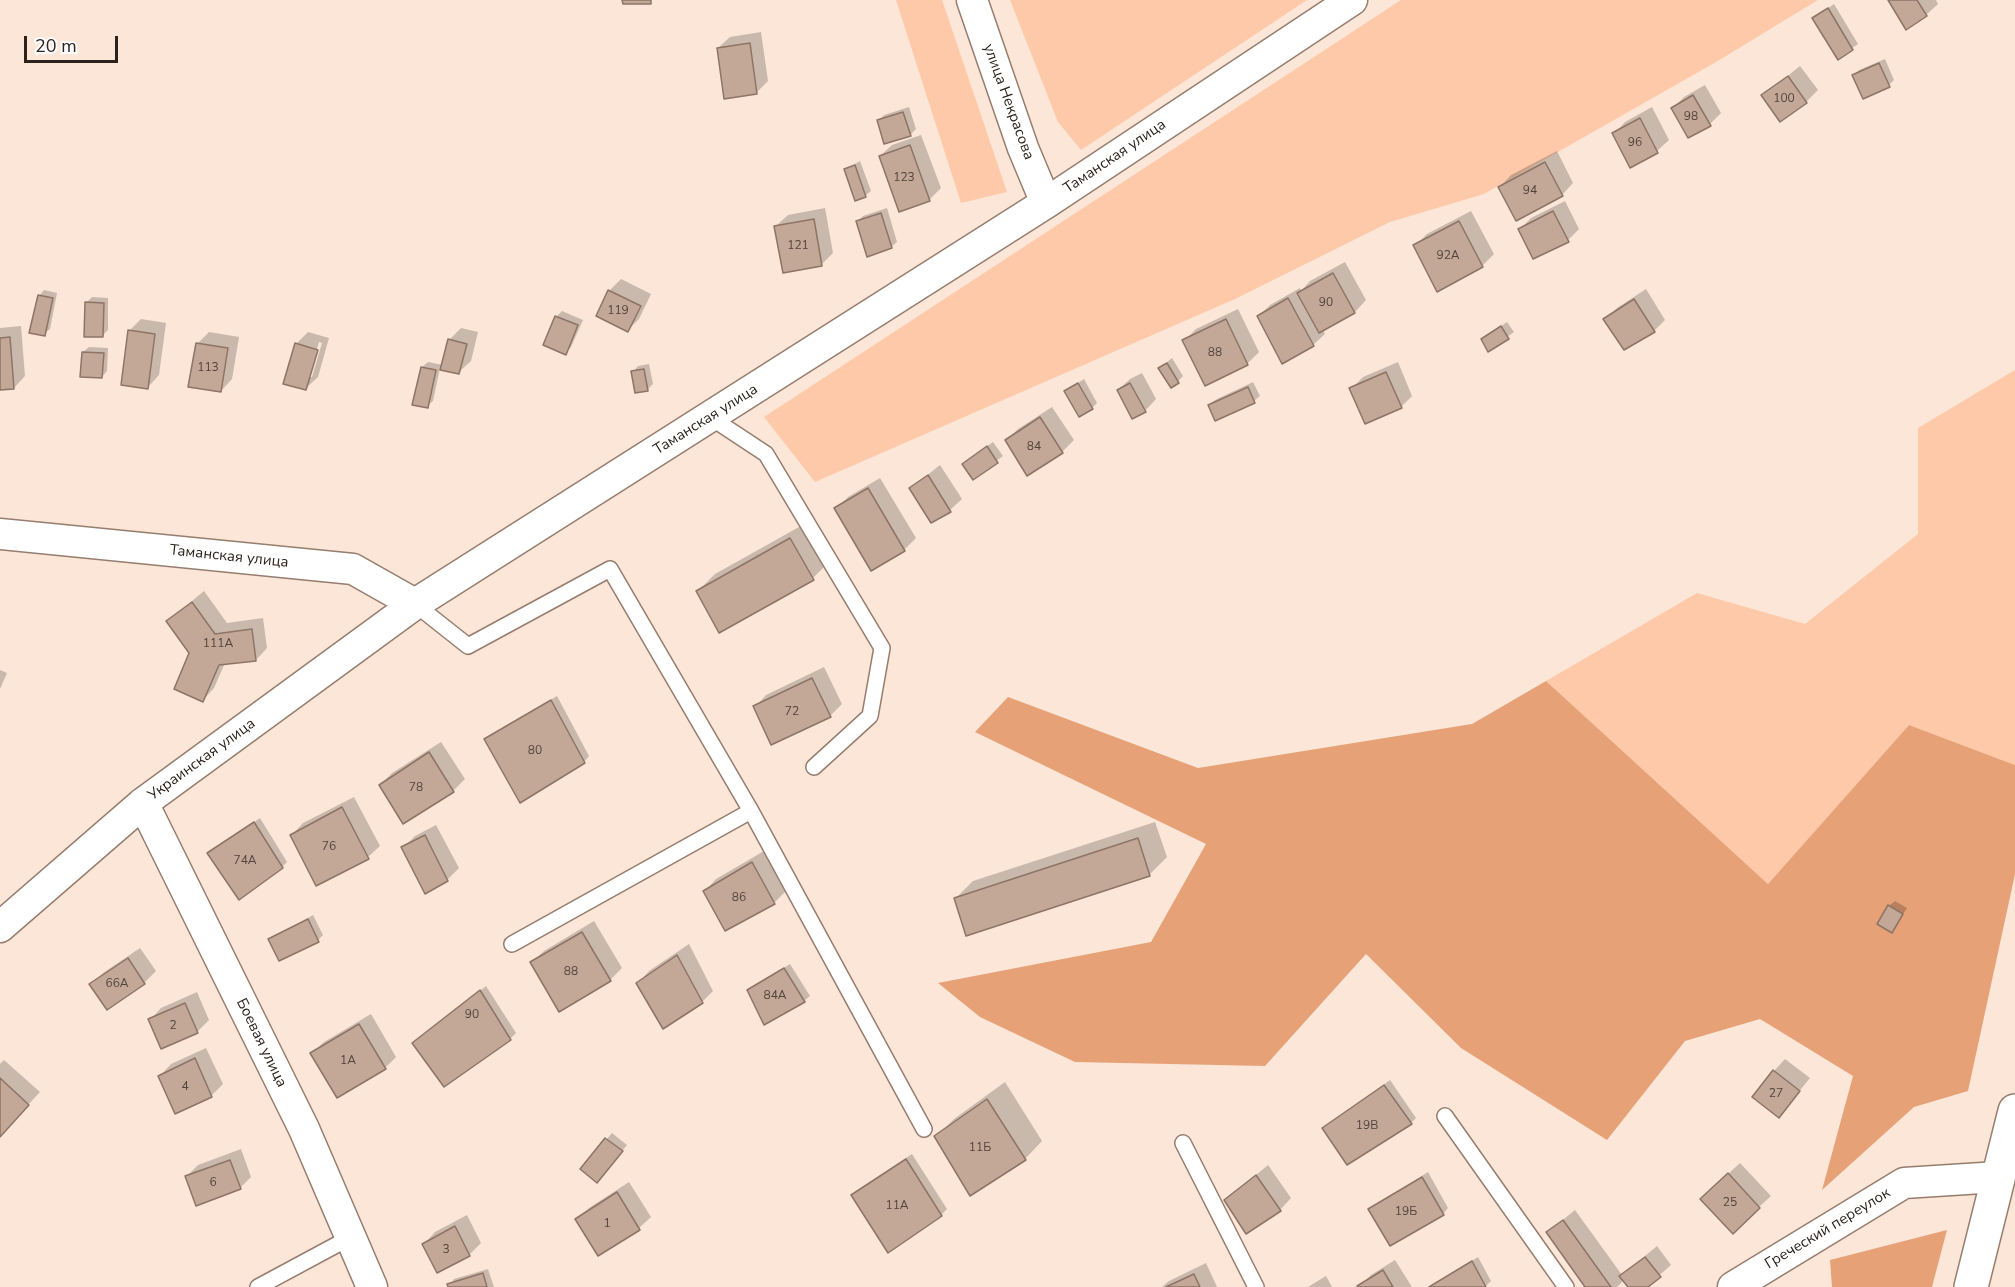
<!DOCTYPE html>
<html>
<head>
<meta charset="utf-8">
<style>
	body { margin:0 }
	#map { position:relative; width:2015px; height:1287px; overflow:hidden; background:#fce6d8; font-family:"Nunito Sans",sans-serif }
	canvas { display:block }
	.scale { position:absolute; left:24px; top:36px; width:94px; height:27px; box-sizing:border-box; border:3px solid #2c221c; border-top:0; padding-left:8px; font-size:18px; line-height:21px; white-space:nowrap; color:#2c221c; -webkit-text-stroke:4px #fff; paint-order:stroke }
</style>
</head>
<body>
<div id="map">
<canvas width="2015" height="1287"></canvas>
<div class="scale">20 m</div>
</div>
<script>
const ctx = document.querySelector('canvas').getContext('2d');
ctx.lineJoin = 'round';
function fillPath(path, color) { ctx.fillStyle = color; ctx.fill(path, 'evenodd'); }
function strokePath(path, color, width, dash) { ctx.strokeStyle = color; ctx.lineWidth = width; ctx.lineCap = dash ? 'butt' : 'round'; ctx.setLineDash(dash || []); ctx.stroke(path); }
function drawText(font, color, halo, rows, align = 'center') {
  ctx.font = font + ' "Nunito Sans",sans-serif'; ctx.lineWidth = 4.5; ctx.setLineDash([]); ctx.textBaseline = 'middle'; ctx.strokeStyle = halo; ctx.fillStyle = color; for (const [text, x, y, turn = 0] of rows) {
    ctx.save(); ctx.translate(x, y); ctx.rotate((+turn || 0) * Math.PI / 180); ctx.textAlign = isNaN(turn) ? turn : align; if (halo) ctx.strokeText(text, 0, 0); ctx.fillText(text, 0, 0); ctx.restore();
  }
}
const green = new Path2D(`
	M896 0H942L1007 192 961 203Z
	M1010 0H1307L1081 150 1058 122Z
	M1401 0H1818L1716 62 1484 194 1390 222 1235 299 815 482 764 417Z
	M2015 370V765L1909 725 1768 884 1546 681 1697 593 1805 624 1918 534V428Z`);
const forest = new Path2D(`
	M1546 681 1768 884 1909 725 2015 765V874L1968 1091 1914 1107 1822 1190 1853 1076 1760 1019 1685 1041 1607 1140 1461 1048 1366 954 1265 1066 1075 1062 980 1017 938 983 1151 942 1206 844 975 732 1008 697 1198 768 1472 724Z
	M1947 1230 1932 1287H1832L1830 1260Z`);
const shadow = new Path2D(`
	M1889 0H1936L1938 4 1926 15Z
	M1834 4 1858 44 1838 58 1814 18Z
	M761 32 768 81 756 93 718 48 730 37Z
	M1885 59 1894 80 1889 85 1854 75 1859 70Z
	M1800 66 1818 90 1806 102 1763 96Z
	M1705 85 1721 113 1710 124 1672 109 1684 97Z
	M909 107 916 129 911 134 885 142 878 121 884 115Z
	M1652 107 1669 140 1657 151 1630 166 1614 134 1625 122Z
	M921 135 941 188 929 200 880 156 892 145Z
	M1557 151 1573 183 1562 195 1500 187 1511 175Z
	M860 161 871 191 865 196 846 169Z
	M1565 201 1579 229 1568 240 1520 229 1531 218Z
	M825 208 833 253 821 265 776 226 788 215Z
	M887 208 897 242 891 247 858 221 863 216Z
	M1471 211 1494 254 1482 266 1415 246 1427 234Z
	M1345 262 1366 300 1355 312 1323 329 1325 334 1313 345 1259 316 1270 305 1300 288 1301 291 1310 281Z
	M621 279 651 294 639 319 628 330 609 291Z
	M1646 289 1665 320 1654 331 1605 320 1617 308Z
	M44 290 57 293 50 329 44 334 39 296Z
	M92 297 108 298V330L102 336 86 303Z
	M1238 309 1259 352 1247 364 1184 341 1196 329Z
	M562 311 583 320 571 347 566 353 545 344 557 316Z
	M141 319 166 323 159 375 148 387 129 331Z
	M1507 322 1514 332 1489 350 1483 339Z
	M21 326 25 376 14 388 0 389V328Z
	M461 328 478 332 471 361 459 372 440 368 433 401 427 406 422 367 428 362 443 365 449 340Z
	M209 332 239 337 232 379 221 391 197 344Z
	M308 332 329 338 318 377 306 388 296 344ZM319 342 322 343 312 377H309Z
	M89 347 108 348 107 371 102 377 83 352Z
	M1172 358 1183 376 1178 381 1160 368Z
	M1398 362 1412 396 1401 407 1351 389 1363 377Z
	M649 364 653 384 648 389 636 392 633 372 638 366Z
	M1142 373 1156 399 1145 411 1118 390 1130 379Z
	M1084 379 1097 403 1092 408 1066 391Z
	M1253 382 1260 396 1254 401 1216 419 1209 405 1215 400Z
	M1052 407 1074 440 1062 452 1028 474 1006 441 1018 429Z
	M993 442 1003 456 973 478 969 459Z
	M940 465 962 499 950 510 932 521 911 488Z
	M880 478 916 538 904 550 836 509 848 497Z
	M808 522 830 561 813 578 697 592 715 574Z
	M204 591 227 623 263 618 267 648 256 660 225 663 214 688 203 700 191 653 168 621Z
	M824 667 842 704 830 716 755 707 766 695Z
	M0 670 7 673 0 689Z
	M557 696 589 756 584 762 486 739Z
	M441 742 465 779 453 791 404 822 380 785 392 773Z
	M354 797 380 846 368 857 317 884 292 835 303 823Z
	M260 818 287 862 282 867 209 853Z
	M1155 822 1167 857 1149 875 956 898 973 881Z
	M436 825 459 868 447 880 403 848 415 836Z
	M764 851 785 892 774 903 705 891 716 879Z
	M1895 901 1907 908 1892 931 1889 906Z
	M313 915 323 935 318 940H270Z
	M594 921 622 968 610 980 532 962 544 951Z
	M689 944 713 991 702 1002 638 983 649 971Z
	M140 948 156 971 144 983 107 1008 91 985 103 973Z
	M790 964 810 996 804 1001 748 990Z
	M486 986 516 1033 510 1039 414 1043Z
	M197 992 209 1020 197 1032 150 1020 161 1008Z
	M371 1014 396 1057 385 1068 312 1053 324 1042Z
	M206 1048 223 1084 211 1096 160 1076 171 1064Z
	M1785 1059 1810 1078 1779 1116 1774 1071Z
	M4 1060 40 1092 0 1135V1064Z
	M1390 1080 1416 1118 1411 1123 1324 1128Z
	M1005 1082 1042 1141 1025 1159 936 1137 954 1119Z
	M612 1133 627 1145 602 1176 582 1169Z
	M241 1149 251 1177 240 1188 187 1176 198 1165Z
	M912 1154 947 1209 941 1215 858 1190Z
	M1740 1163 1771 1196 1759 1207 1714 1187Z
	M1268 1165 1291 1198 1280 1210 1226 1200Z
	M1428 1172 1448 1208 1443 1214 1369 1210Z
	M629 1182 651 1217 639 1228 577 1219 589 1208Z
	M1575 1210 1622 1275 1657 1246 1671 1265 1646 1287H1630L1624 1280 1617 1287H1587L1548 1232Z
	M467 1215 481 1243 470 1254 438 1271 424 1244 435 1232Z
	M1478 1257 1491 1281 1485 1287H1430Z
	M1395 1260 1412 1287H1359L1371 1275Z
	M1206 1263 1217 1287H1162L1169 1281Z
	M488 1269 494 1287H449L454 1279Z
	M1326 1276 1332 1287H1308Z`);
const building = new Path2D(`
	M622 0H651V4H623Z
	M1888 0H1917L1927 16 1906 30Z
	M1828 8 1853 50 1838 60 1812 18Z
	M750 43 757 94 724 99 717 48Z
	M1879 63 1890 87 1863 99 1852 75Z
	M1788 76 1807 103 1780 122 1761 95Z
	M1693 95 1711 126 1688 138 1671 108Z
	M903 112 911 136 884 144 877 120Z
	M1640 118 1658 153 1630 168 1612 133Z
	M910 145 930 201 899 212 879 156Z
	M1545 162 1563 196 1516 221 1498 187Z
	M855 165 866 197 855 201 844 169Z
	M1553 211 1569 242 1533 259 1518 229Z
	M881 213 892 248 867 257 856 221Z
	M814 219 822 266 783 273 774 226Z
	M1459 221 1483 267 1437 292 1413 245Z
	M1333 273 1355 313 1319 333 1297 293Z
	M608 290 641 306 628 332 596 316Z
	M38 295 53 298 45 336 29 333Z
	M1288 298 1314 346 1282 364 1257 316Z
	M1634 299 1655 332 1624 350 1603 319Z
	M85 302 104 303 103 337H84Z
	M555 316 578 325 566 355 543 345Z
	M1226 319 1248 365 1205 386 1182 340Z
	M1501 326 1509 339 1488 352 1481 339Z
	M128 330 155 334 148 389 121 385Z
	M10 337 14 389 0 390V338Z
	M448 339 467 344 459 374 440 370Z
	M196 343 228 348 221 392 188 387Z
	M295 343 318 350 306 390 283 384Z
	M82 352 104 353 102 378 80 377Z
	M1167 363 1179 383 1171 388 1158 368Z
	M421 367 436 370 428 408 412 405Z
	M644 369 648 391 635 393 631 371Z
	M1386 372 1402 408 1365 424 1349 388Z
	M1078 383 1093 409 1079 417 1064 391Z
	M1130 383 1146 412 1132 419 1117 390Z
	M1248 387 1255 403 1215 421 1208 405Z
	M1040 417 1063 453 1027 476 1005 440Z
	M987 446 998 463 973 480 962 464Z
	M928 475 951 512 931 523 909 488Z
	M868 488 905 551 871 571 834 508Z
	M790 538 814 580 719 633 696 591Z
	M192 602 215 634 252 629 256 661 219 665 203 702 174 689 189 653 166 621Z
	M812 678 831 717 771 745 753 706Z
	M551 700 585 763 520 803 484 739Z
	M429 752 454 792 403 824 379 785Z
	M342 807 369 859 316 886 290 835Z
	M254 822 283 868 239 900 207 853Z
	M425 835 448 881 425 894 401 847Z
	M1138 838 1150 876 966 936 954 898Z
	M752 862 775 904 725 931 703 891Z
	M1888 905 1903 914 1892 933 1877 924Z
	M308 919 319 942 279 961 268 939Z
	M582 932 611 981 559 1012 530 962Z
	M677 955 703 1003 663 1029 636 983Z
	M128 958 145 984 107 1010 89 984Z
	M784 968 805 1002 764 1025 747 990Z
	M480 990 511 1040 444 1087 412 1043Z
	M185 1003 198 1033 161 1049 148 1019Z
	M359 1024 386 1069 337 1098 310 1053Z
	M195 1058 212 1097 175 1114 158 1076Z
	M1773 1070 1800 1091 1779 1118 1752 1097Z
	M0 1078 29 1105 0 1137Z
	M1384 1085 1412 1124 1347 1165 1322 1128Z
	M987 1099 1026 1160 970 1196 934 1136Z
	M605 1138 623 1151 597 1183 580 1169Z
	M906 1159 942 1216 888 1253 851 1195Z
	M230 1160 241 1189 196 1206 185 1176Z
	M1728 1173 1760 1208 1733 1234 1700 1199Z
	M1256 1175 1281 1211 1246 1234 1224 1200Z
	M1422 1177 1444 1215 1390 1246 1368 1209Z
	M617 1192 640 1230 598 1256 575 1219Z
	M1563 1220 1611 1287H1585L1546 1232Z
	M455 1226 470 1256 437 1273 422 1244Z
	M1645 1257 1661 1277 1648 1287H1628L1619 1276Z
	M1472 1261 1486 1287H1429Z
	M1383 1270 1393 1287H1358L1357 1286Z
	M483 1273 487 1287H448L447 1284Z
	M1194 1274 1200 1287H1166Z`);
const lane = new Path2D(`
	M710 417 766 454 882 648 870 716 814 767
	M415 604 468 646 610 569 751 811 512 944
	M751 811 924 1129
	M1445 1116 1566 1287
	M1183 1143 1256 1287
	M258 1287 351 1237`);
const street = new Path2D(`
	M972 0 1023 148 1046 203
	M0 534 353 569 415 604
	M143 803 304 1129 372 1287
	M0 927 143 803 415 604 1046 203 1352 0
	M1733 1287 1904 1183 1998 1177`);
const highway = new Path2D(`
	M1971 1287 2015 1111`);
const numberNames = [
	["100",1784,99],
	["98",1691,117],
	["96",1635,143],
	["123",904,178],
	["94",1530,191],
	["121",798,246],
	["92А",1448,256],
	["90",1326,303],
	["119",618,311],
	["88",1215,353],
	["113",208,368],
	["84",1034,447],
	["111А",218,644],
	["72",792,712],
	["80",535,751],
	["78",416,788],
	["76",329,847],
	["74А",245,861],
	["86",739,898],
	["88",571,972],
	["66А",117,984],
	["84А",775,996],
	["90",472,1015],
	["2",173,1026],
	["1А",348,1061],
	["4",185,1087],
	["27",1776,1094],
	["19В",1367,1126],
	["11Б",980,1148],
	["6",213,1183],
	["25",1730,1203],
	["11А",897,1206],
	["19Б",1406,1212],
	["1",607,1224],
	["3",446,1250]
];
const streetNames = [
	["улица Некрасова",1008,102,70],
	["Таманская улица",1115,157,-34],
	["Таманская улица",706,420,-32],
	["Таманская улица",229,557,6],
	["Украинская улица",202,760,-36],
	["Боевая улица",261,1043,64],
	["Греческий переулок",1828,1229,-31]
];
fillPath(green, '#fdc9a9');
fillPath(forest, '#e7a176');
fillPath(shadow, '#0003');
fillPath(building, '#c3a898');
strokePath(building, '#8d7465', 1.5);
strokePath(lane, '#967d6e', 18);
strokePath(street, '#967d6e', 33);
strokePath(highway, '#967d6e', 36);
strokePath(lane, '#fff', 15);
strokePath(street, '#fff', 30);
strokePath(highway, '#fff', 33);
drawText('12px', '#52443b', null, numberNames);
drawText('15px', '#2c221c', '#fff', streetNames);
</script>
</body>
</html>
